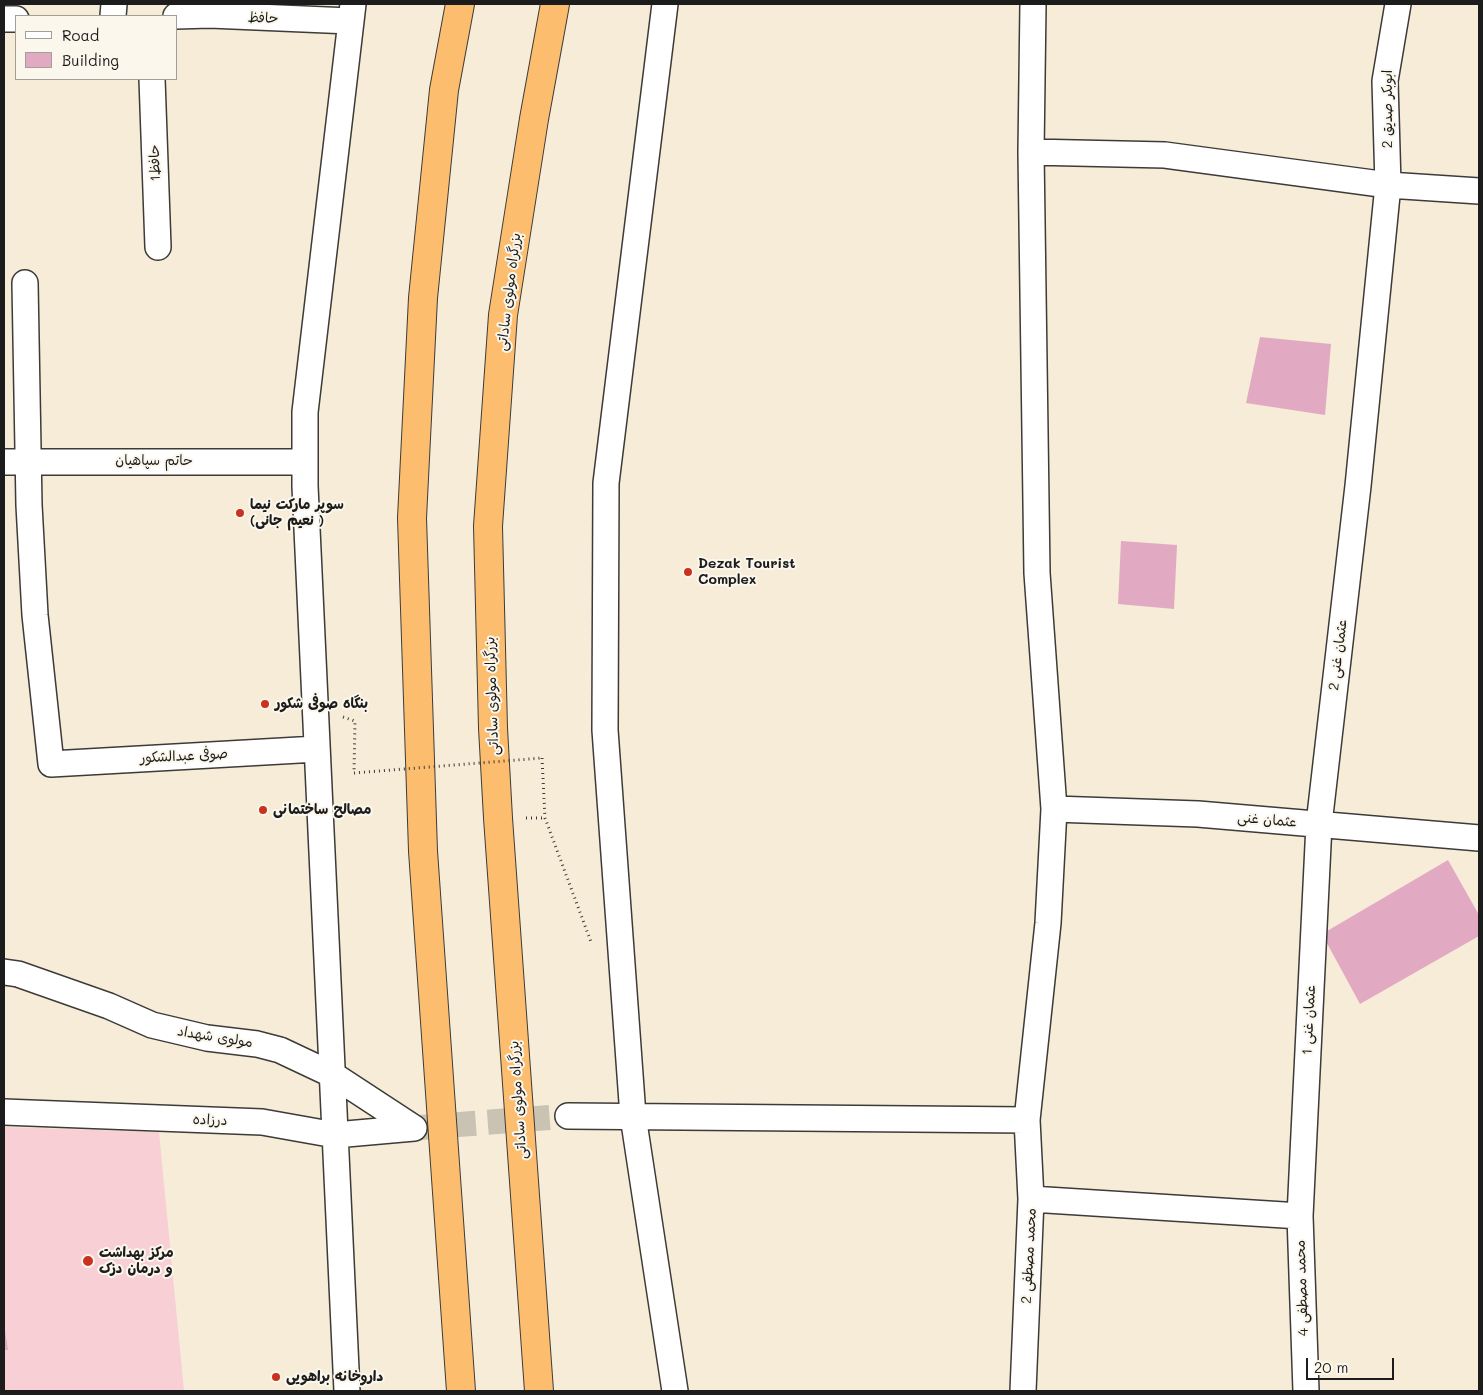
<!DOCTYPE html>
<html>
<head>
<meta charset="utf-8">
<style>
	body { margin:0 }
	#map { position:relative; width:1483px; height:1395px; overflow:hidden; background:#f6ecd7; font-family:Mali,sans-serif }
	canvas { display:block }
	.frame { position:absolute; inset:0; border:5px solid #1c1c1c; pointer-events:none }
	.legend { position:absolute; left:15px; top:15px; width:162px; height:65px; box-sizing:border-box; background:#fbf7ec; border:1px solid #a29f99; margin:0; padding:6px 9px; list-style:none; font-size:15px; color:#1c1c1c }
	.legend li { display:flex; align-items:center; gap:10px; height:25px }
	.legend b { width:25px; border:1px solid #a29f99 }
	.scale { position:absolute; left:1306px; top:1358px; width:88px; height:22px; box-sizing:border-box; border:2px solid #1c1c1c; border-top:0; padding-left:6px; font-size:15px; line-height:18px; white-space:nowrap; color:#1c1c1c; -webkit-text-stroke:4px #fbf7ec; paint-order:stroke }
</style>
</head>
<body>
<div id="map">
<canvas width="1483" height="1395"></canvas>
<div class="frame"></div>
<ul class="legend">
<li><b style="height:6px;background:#fff"></b>Road</li>
<li><b style="height:14px;background:#e2aac2"></b>Building</li>
</ul>
<div class="scale">20 m</div>
</div>
<script>
const ctx = document.querySelector('canvas').getContext('2d');
ctx.lineJoin = 'round';
function fillPath(path, color) { ctx.fillStyle = color; ctx.fill(path, 'evenodd'); }
function strokePath(path, color, width, dash) { ctx.strokeStyle = color; ctx.lineWidth = width; ctx.lineCap = dash ? 'butt' : 'round'; ctx.setLineDash(dash || []); ctx.stroke(path); }
function drawText(font, color, halo, rows, align = 'center') {
  ctx.font = font + ' Mali,"Playpen Sans Arabic",sans-serif'; ctx.lineWidth = 4; ctx.setLineDash([]); ctx.textBaseline = 'middle'; ctx.strokeStyle = halo; ctx.fillStyle = color; for (const [text, x, y, turn = 0] of rows) {
    ctx.save(); ctx.translate(x, y); ctx.rotate((+turn || 0) * Math.PI / 180); ctx.textAlign = isNaN(turn) ? turn : align; if (halo) ctx.strokeText(text, 0, 0); ctx.fillText(text, 0, 0); ctx.restore();
  }
}
const built = new Path2D(`
	M4 1127 159 1132 184 1391H4Z`);
const building = new Path2D(`
	M1260 337 1331 344 1325 415 1246 403Z
	M1121 541 1177 545 1174 609 1118 604Z
	M1448 860 1479 915V936L1360 1004 1322 934Z
	M4 1324 8 1350H4Z`);
const streetTunnel = new Path2D(`
	M414 1128 568 1116`);
const path = new Path2D(`
	M343 717 355 721 354 773
	M542 758 545 818 591 942
	M526 818H545`);
const street = new Path2D(`
	M665 4 606 483 605 730 633 1116 675 1391
	M113 16 114 4
	M176 16 210 15 350 21
	M4 19H16
	M152 79 158 247
	M1031 152 1165 155 1388 185 1479 191
	M25 283 29 505 35 615 51 764 317 749
	M4 462H305
	M1054 809 1198 814 1479 838
	M4 972 18 974 109 1006 152 1025 207 1038 257 1044 280 1050 333 1075 414 1128
	M4 1112 262 1122 335 1135 414 1128
	M568 1116 1027 1120
	M1031 1199 1300 1216
	M347 1391 305 486V412L353 4
	M1023 1391 1031 1199 1027 1120 1048 923 1054 809 1037 573 1031 152 1033 4
	M1306 1391 1300 1216 1319 824 1358 486 1388 185 1385 81 1398 4`);
const highway = new Path2D(`
	M460 4 444 90 423 298 412 518 423 851 461 1391
	M539 1391 498 818 493 728 488 526 503 315 534 119 555 4`);
const pathBridge = new Path2D(`
	M354 773 542 758`);
const markers = [
	[240,513,5,"#c8321e"],
	[688,572,5,"#c8321e"],
	[265,704,5,"#c8321e"],
	[263,810,5,"#c8321e"],
	[88,1261,6,"#c8321e"],
	[276,1377,5,"#c8321e"]
];
const streetNames = [
	["حافظ",263,18,2],
	["ابوبکر صدیق 2",1388,109,-90],
	["حافظ1",155,163,-92],
	["بزرگراه مولوی ساداتی",509,292,-83],
	["حاتم سپاهیان",154,461],
	["عثمان غنی 2",1338,655,-83],
	["بزرگراه مولوی ساداتی",492,696,-92],
	["صوفی عبدالشکور",184,756,-3],
	["عثمان غنی",1267,820,5],
	["عثمان غنی 1",1309,1020,-87],
	["مولوی شهداد",215,1037,9],
	["بزرگراه مولوی ساداتی",518,1100,-94],
	["درزاده",210,1120,2],
	["محمد مصطفی 2",1029,1256,-87],
	["محمد مصطفی 4",1302,1288,-92]
];
const poiNames = [
	["سوپر مارکت نیما",250,505],
	["(نعیم جانی )",250,521],
	["Dezak Tourist",698,564],
	["Complex",698,580],
	["بنگاه صوفی شکور",275,704],
	["مصالح ساختمانی",273,810],
	["مرکز بهداشت",99,1253],
	["و درمان دزک",99,1269],
	["داروخانه براهویی",286,1377]
];
fillPath(built, '#f7cfd5');
fillPath(building, '#e2aac2');
strokePath(streetTunnel, '#cac2b2', 25, [25, 12]);
strokePath(street, '#3d3b38', 28);
strokePath(highway, '#3d3b38', 30);
strokePath(path, '#3d3b38', 3, [1, 4]);
strokePath(street, '#fff', 25);
strokePath(highway, '#fcbd6f', 28);
strokePath(pathBridge, '#3d3b38', 3, [1, 4]);
for (const [x, y, r, color] of markers) { const dot = new Path2D(); dot.arc(x, y, r, 0, 2 * Math.PI); ctx.fillStyle = color; ctx.fill(dot); strokePath(dot, '#fbf7ec', 2); }
drawText('14px', '#1c1c1c', '#fbf7ec', streetNames);
drawText('bold 14px', '#1c1c1c', '#fbf7ec', poiNames, 'left');
</script>
</body>
</html>
